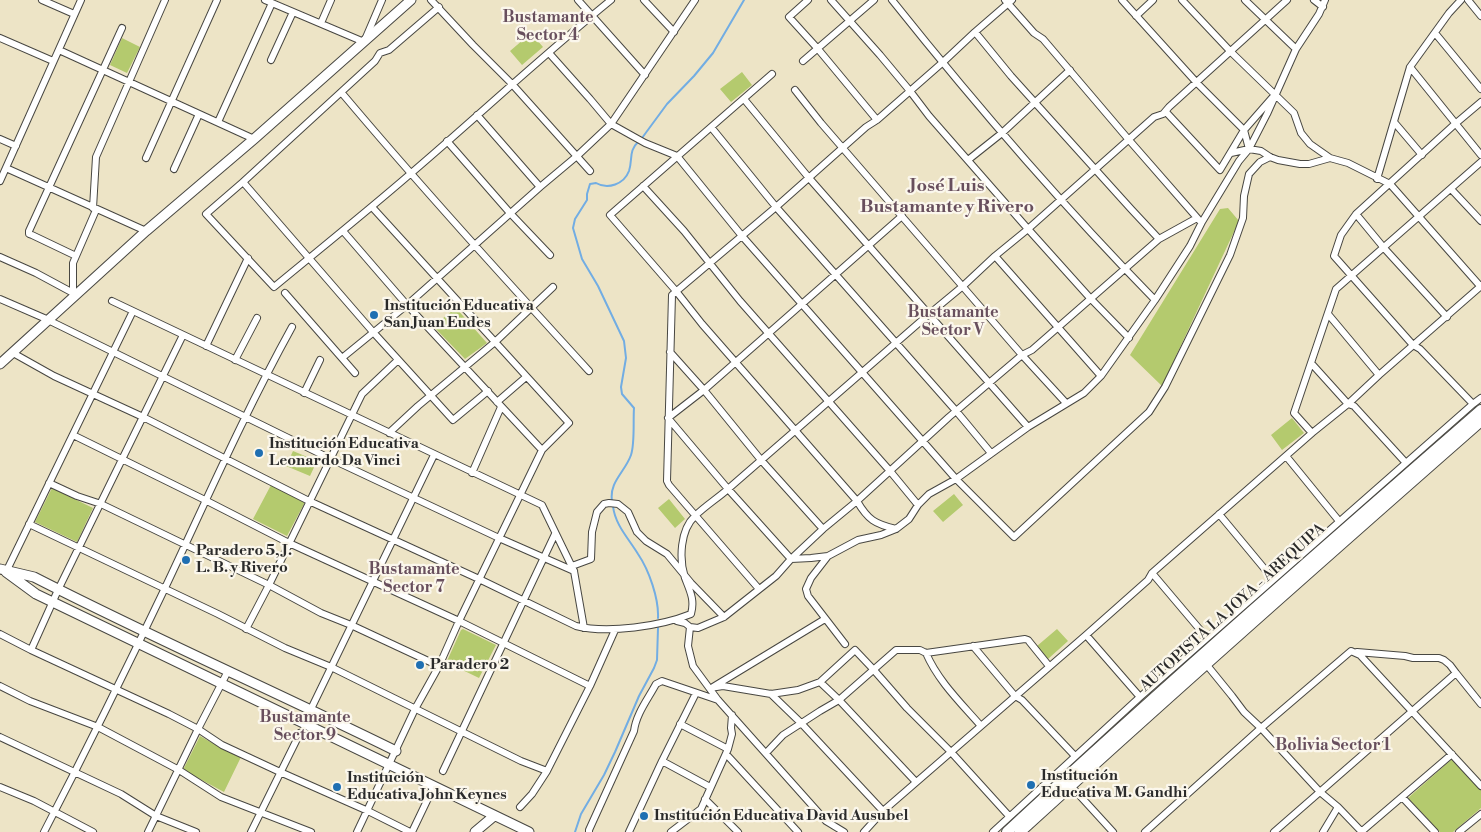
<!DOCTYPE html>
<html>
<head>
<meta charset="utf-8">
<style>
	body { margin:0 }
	canvas { display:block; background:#ede4c6 }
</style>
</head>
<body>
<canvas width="1481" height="832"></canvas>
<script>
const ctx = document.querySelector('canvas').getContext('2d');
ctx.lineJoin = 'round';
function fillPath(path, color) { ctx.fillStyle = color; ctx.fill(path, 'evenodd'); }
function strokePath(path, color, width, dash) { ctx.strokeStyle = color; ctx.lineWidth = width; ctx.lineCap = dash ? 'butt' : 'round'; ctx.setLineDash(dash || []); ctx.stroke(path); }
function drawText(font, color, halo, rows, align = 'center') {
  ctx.font = font + ' "Libre Bodoni",serif'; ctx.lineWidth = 4.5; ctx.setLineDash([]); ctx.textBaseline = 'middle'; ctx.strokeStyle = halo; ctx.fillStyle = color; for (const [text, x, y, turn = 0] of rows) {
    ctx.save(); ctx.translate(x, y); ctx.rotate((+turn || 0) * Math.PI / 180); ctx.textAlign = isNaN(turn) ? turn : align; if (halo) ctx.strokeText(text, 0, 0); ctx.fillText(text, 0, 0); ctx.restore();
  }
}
const green = new Path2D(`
	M531 33 543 47 522 65 510 51Z
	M122 38 140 47 127 73 110 65Z
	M742 72 752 85 731 102 720 89Z
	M1228 208 1239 221 1162 386 1130 355 1220 209Z
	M456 308 487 343 465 359 433 326Z
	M1292 418 1304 433 1282 450 1271 435Z
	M293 451 317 461 310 476 286 466Z
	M271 485 305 502 287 536 253 519Z
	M52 488 93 508 77 542 35 522Z
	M954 494 963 505 943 522 933 511Z
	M669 499 685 519 675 528 658 508Z
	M463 629 496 645 479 678 448 663 447 661 461 630Z
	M1057 629 1068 641 1048 659 1037 646Z
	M200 736 221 748 241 757 224 792 183 770Z
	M1452 759 1481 790V808L1453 832H1440L1408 798Z`);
const stream = new Path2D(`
	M642 138 667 104 694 76 713 53 744 0
	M612 501C609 482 625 472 631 455 635 443 633 422 634 408L622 394 621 387 626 358 624 341 598 286 582 259 573 228 575 219 587 200V194L590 184 596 183C608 190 624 184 629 171 633 159 628 151 639 141
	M613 506C615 525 629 539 638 554 649 570 659 599 658 618
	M575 832 581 814 604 775 615 752 639 696 654 668 657 660 658 628`);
const street = new Path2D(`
	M42 0 74 14
	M265 0 364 42 382 0
	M431 0 473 45 512 84 590 171
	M578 0 645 75
	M644 0 674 32
	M808 0 789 17 818 49 877 120
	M831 0 880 55 910 91 929 116 1028 229 1090 298 1129 338
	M892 0C975 104 1062 205 1155 300
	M1005 0 1034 33 1043 39 1129 140 1199 220
	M1122 0 1197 83 1244 130 1249 149
	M1182 0 1231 52 1294 113 1301 133 1310 144 1330 158
	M1245 0 1296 49
	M1314 0 1323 7
	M1468 0 1481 16
	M439 7 389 50 380 53 375 61 243 182 206 214 274 287C320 249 365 213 409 175 477 117 542 56 611 0
	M1136 16 1153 0
	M321 23 331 0
	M975 32 1011 76 1131 209 1159 239
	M1435 33 1481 89
	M0 38 53 61
	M59 50 254 139
	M549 53 590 99 611 124 645 143 677 156 742 236 956 479 1014 537 1149 412 1165 387 1230 255 1243 218 1244 196 1249 174 1260 162 1270 157
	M271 60 293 12
	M803 61 874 0
	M1410 67 1481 155
	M772 74 610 215 676 291 702 324 857 501C868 520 875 524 896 529
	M795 90 821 123 1022 355 1066 403
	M341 92C421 187 505 279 589 371
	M744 99 809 178 1028 427
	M1166 112 1220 170 1244 130 1272 98
	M477 115 540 187
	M218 122 272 3
	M1394 122 1422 155
	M711 127 776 207 957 412 991 453
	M0 139 16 146
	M447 141 510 213 550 255
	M1231 153 1249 149 1261 151 1270 157 1278 160 1300 164H1309L1330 158 1348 163 1390 184 1481 287
	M146 158 217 0
	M968 160 1002 133 1070 70
	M6 168 146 231
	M174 169 199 114
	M1377 179 1410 67 1449 13 1461 0
	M0 181 81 0
	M243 182 373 332 453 420 488 391
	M643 186 684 231 740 301 890 471 918 505
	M1451 189 1481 221
	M93 208 96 157 165 0
	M1356 214 1384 248 1447 317
	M902 216 704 390 668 418 728 489 791 559 811 558 828 556 858 540 881 535 896 529 909 519 918 505 929 494 956 479 1028 427 1084 393 1101 376 1155 300 1190 246 1202 222 1239 161 1249 149 1267 114 1296 49 1319 14 1325 0
	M343 231 407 305 542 450
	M76 256 32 235 29 234V231L122 28
	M995 256 1101 376
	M0 257 36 273 75 294
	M73 292V263L96 210
	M285 293 355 373
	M0 299 44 318 331 459 499 538 574 571
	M112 301 542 505 574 571 584 628
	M1328 314 1379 375
	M206 346 248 258
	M670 352 704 390 761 460 823 529
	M13 353 54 376 143 417 309 501 479 579 576 626C608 634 661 626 691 614 695 600 690 591 685 578 679 559 680 530 695 516 705 506 718 498 728 489L928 315 963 286 995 256 1028 229 1154 117 1163 114 1169 107 1287 0
	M342 358 407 305 540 187 577 156 611 124 695 0
	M235 360 257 318
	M1311 363 1348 404 1354 406 1406 463
	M304 393 320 360
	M497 402 526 377
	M1473 404 1420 349 1413 345 1334 256 1341 235 1356 214 1455 124 1481 102
	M389 433 418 406 495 342 553 287
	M1312 433 1294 413 1336 289 1481 162
	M73 435 205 500 289 543 459 621 590 686
	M1286 456 1339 521
	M472 473 501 407
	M49 483 77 496 101 504 269 585 321 613 351 625 439 666
	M1219 514 1273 579
	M29 524 218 614 285 648 331 667 521 761 547 771
	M828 556 811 578 806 589 808 596 845 644
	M572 566 591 559 592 532 597 512 604 504 609 503 618 504 628 512 637 532 646 541 667 554 691 583 724 617
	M6 572 133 311
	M1152 573 1207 638
	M759 589 669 485 667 481 672 295 776 207 866 127 877 120 942 63 975 32 1012 0
	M677 621 685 623 690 627 698 628 724 617 776 576 791 559 823 529 857 501 949 417 1022 355 1032 350 1159 239 1197 218
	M690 627 688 646 693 666 718 700 826 821 844 832
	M246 629 269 585 362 394 398 360
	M0 634 31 650 169 714 198 729 222 745 280 772 368 811 410 832
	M1086 635 1140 697
	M973 646 1015 696 1022 700 1075 756
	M31 650 58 590 183 335
	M1357 652 1405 656 1413 658H1439L1444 660 1450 665 1456 673
	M926 653C938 681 961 703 981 726
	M1206 664 1232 696 1244 712 1261 728 1320 792 1338 807 1362 832
	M820 682 839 700 916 782
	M0 686 30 701 98 727 179 770 221 797 311 832
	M713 687 825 619
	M710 688 723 686 771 694 798 690 820 682 855 650 873 669 907 708 951 752 1009 816
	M771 694 801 723 883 811
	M311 709 434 455
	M680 724 728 749
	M0 737 121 794 156 816 196 832
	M766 753 783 735 820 711 839 700 896 650H920L926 653 1025 639 1028 640 1049 666
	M726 754 798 832
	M662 761 710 787
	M443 771 555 534
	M1071 786 1113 832
	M0 787 34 801 93 832
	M1402 797 1435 832
	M705 799 738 832
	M520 807 532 794 547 771 590 686 615 630
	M44 832C86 751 126 670 165 588 206 501 245 412 292 327
	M148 832 198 729 228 671
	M251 832 300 733
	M357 832 415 709 439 666 459 621 542 450 569 423 372 207
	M412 832 434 786
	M589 832V830L634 731C636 714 648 699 656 684L662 681 718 700
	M629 832 662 761 696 693
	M671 832 701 809 728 749 732 734 731 728 732 715
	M864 832 883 811 1086 635 1148 580 1152 573 1312 433 1348 404 1379 375 1481 286
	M993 832 1140 697 1473 404 1481 398
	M1145 832 1261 728 1351 651 1360 655 1481 786
	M1274 832 1456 673 1481 704
	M1323 832 1338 807
	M1361 832 1452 754
	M1459 832 1481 814`);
const secondary = new Path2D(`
	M0 364 146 231 254 139 411 0
	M0 569 34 577C153 638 276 692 396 751
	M6 572 36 594 529 832
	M475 832 494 816`);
const primary = new Path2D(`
	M1007 832C1162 688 1322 549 1481 410
	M1020 832C1172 693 1326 557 1481 421`);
const markers = [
	[374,315,5,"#1f6fb2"],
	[259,453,5,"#1f6fb2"],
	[186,560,5,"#1f6fb2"],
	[420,665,5,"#1f6fb2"],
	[1031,785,5,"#1f6fb2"],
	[337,787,5,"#1f6fb2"],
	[644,816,5,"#1f6fb2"]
];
const poiNames = [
	["Institución Educativa",384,306],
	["San Juan Eudes",384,323],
	["Institución Educativa",269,444],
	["Leonardo Da Vinci",269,461],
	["Paradero 5, J.",196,551],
	["L. B. y Rivero",196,568],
	["Paradero 2",430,665],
	["Institución",1041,776],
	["Educativa M. Gandhi",1041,793],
	["Institución",347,778],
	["Educativa John Keynes",347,795],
	["Institución Educativa David Ausubel",654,816]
];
const streetNames = [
	["AUTOPISTA LA JOYA - AREQUIPA",1233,608,-42]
];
const neighbourhoodNames = [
	["Bustamante",548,18],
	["Sector 4",548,36],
	["Bustamante",953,313],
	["Sector V",953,331],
	["Bustamante",414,570],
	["Sector 7",414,588],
	["Bustamante",305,718],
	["Sector 9",305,736],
	["Bolivia Sector 1",1333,746]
];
const quarterNames = [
	["José Luis",947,187],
	["Bustamante y Rivero",947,208]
];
fillPath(green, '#b4ca6e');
strokePath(stream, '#72ade3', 2);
strokePath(street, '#484742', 8);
strokePath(secondary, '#484742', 11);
strokePath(primary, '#484742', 12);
strokePath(street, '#fff', 6);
strokePath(secondary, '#fff', 9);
strokePath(primary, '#fff', 10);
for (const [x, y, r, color] of markers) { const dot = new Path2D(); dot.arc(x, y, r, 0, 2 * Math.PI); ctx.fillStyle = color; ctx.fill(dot); strokePath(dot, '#fbf7ec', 2); }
drawText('bold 15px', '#2b2b2b', '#fbf7ec', poiNames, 'left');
drawText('15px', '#2b2b2b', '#fbf7ec', streetNames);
drawText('bold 16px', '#684f5d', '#fbf7ec', neighbourhoodNames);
drawText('bold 18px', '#684f5d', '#fbf7ec', quarterNames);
</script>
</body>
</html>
